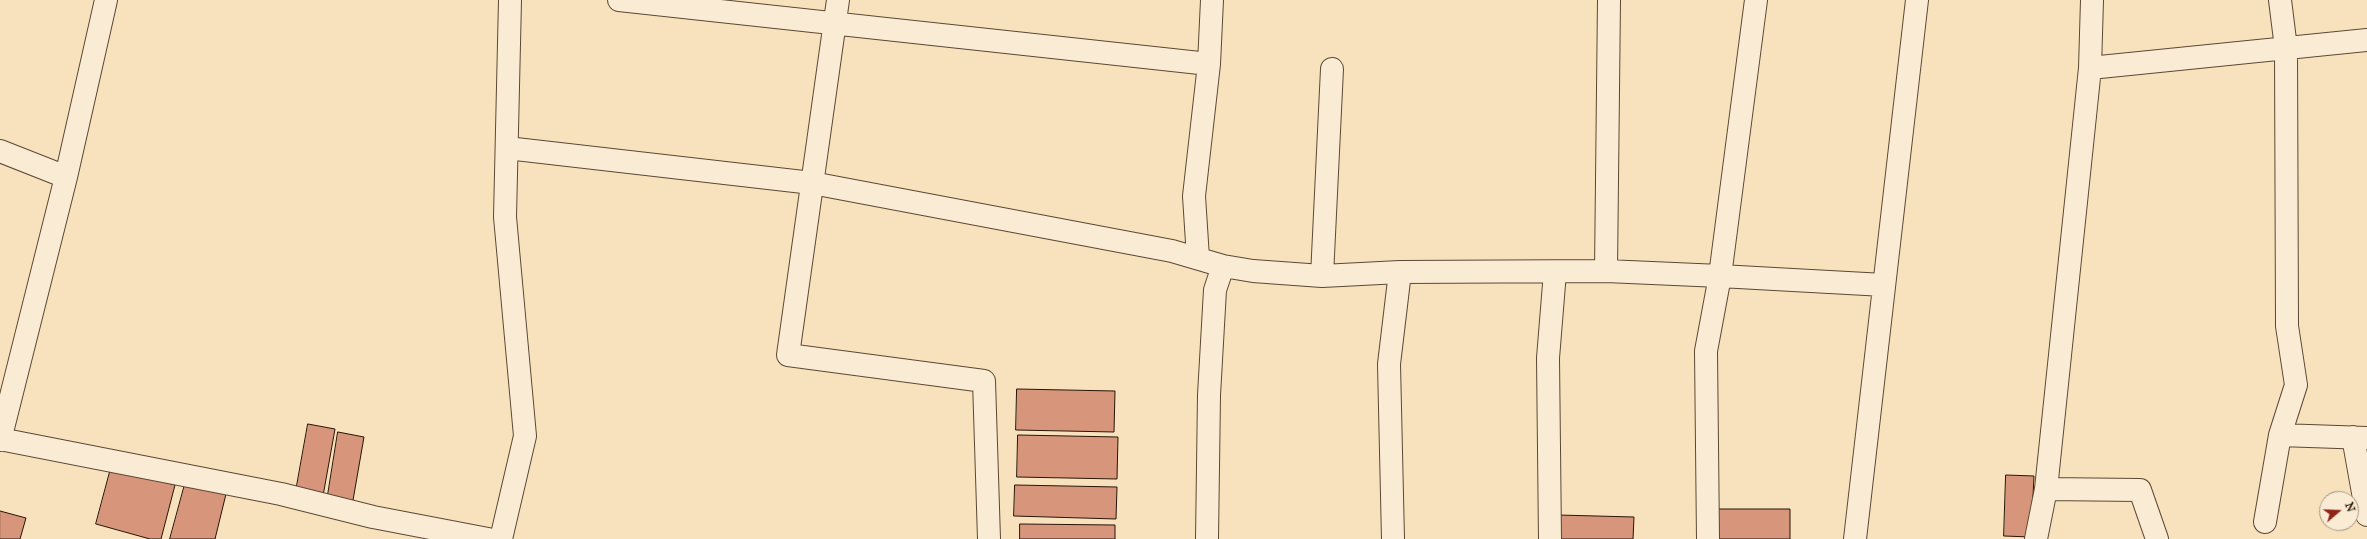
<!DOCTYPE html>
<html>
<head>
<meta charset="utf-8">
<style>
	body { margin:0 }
	#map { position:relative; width:2367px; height:539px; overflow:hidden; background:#f8e2bd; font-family:"IM FELL Great Primer",serif }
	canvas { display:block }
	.north { position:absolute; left:2319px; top:491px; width:40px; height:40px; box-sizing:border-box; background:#faecd4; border:1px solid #a69682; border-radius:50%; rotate:71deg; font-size:11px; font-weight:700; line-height:16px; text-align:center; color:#271407 }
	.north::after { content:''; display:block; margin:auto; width:14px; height:18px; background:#8f2418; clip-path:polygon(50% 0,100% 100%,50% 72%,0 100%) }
</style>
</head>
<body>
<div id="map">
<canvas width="2367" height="539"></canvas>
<div class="north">N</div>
</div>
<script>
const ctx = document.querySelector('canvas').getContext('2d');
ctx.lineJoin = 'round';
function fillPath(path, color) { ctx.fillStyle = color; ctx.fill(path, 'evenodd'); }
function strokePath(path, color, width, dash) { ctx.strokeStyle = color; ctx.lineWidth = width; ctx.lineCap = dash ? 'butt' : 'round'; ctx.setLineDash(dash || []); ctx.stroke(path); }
const building = new Path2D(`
	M1017 389 1115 391 1114 432 1016 430Z
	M308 424 335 429 323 496 296 491Z
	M338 432 364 437 352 506 327 501Z
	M1018 435 1118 437 1117 479 1017 477Z
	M111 468 175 485 161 539H150L96 524Z
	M2006 475 2034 476 2031 537 2004 536Z
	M185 484 226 494 215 539H170Z
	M1015 485 1117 487 1116 519 1014 516Z
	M1716 509H1790V539H1716Z
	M0 511 26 518 20 539H0Z
	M1558 515 1634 517 1633 539H1557Z
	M1020 524 1115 525V539H1020Z`);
const minor = new Path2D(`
	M619 0 1209 64
	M838 0 788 355 984 381 989 539
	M2092 0 2090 68 2367 40
	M2280 0 2286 48 2287 326 2296 385 2280 435
	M507 148 812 183 1172 251 1223 266 1253 271 1322 276 1400 272 1606 271 1720 276 1756 0
	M0 151 66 177
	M1198 258 1194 196 1209 64 1212 0
	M1606 271 1609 0
	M1322 276 1332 69
	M2353 437 2367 515
	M0 439 281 494 373 517 488 539
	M0 440 66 177 106 0
	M2046 489 2090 68
	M2265 522 2280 435 2367 438
	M501 539 525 436 505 217 510 0
	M1207 539 1209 395 1215 290 1223 266
	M1393 539 1389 364 1400 272
	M1550 539 1548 358 1555 272
	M1708 539 1706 351 1720 276 1884 285
	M1855 539 1917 0
	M2036 539 2046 489 2140 490 2157 539`);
fillPath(building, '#d7957c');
strokePath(building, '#271407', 1);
strokePath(minor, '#5b4834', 24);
strokePath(minor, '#faecd4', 22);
</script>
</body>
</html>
